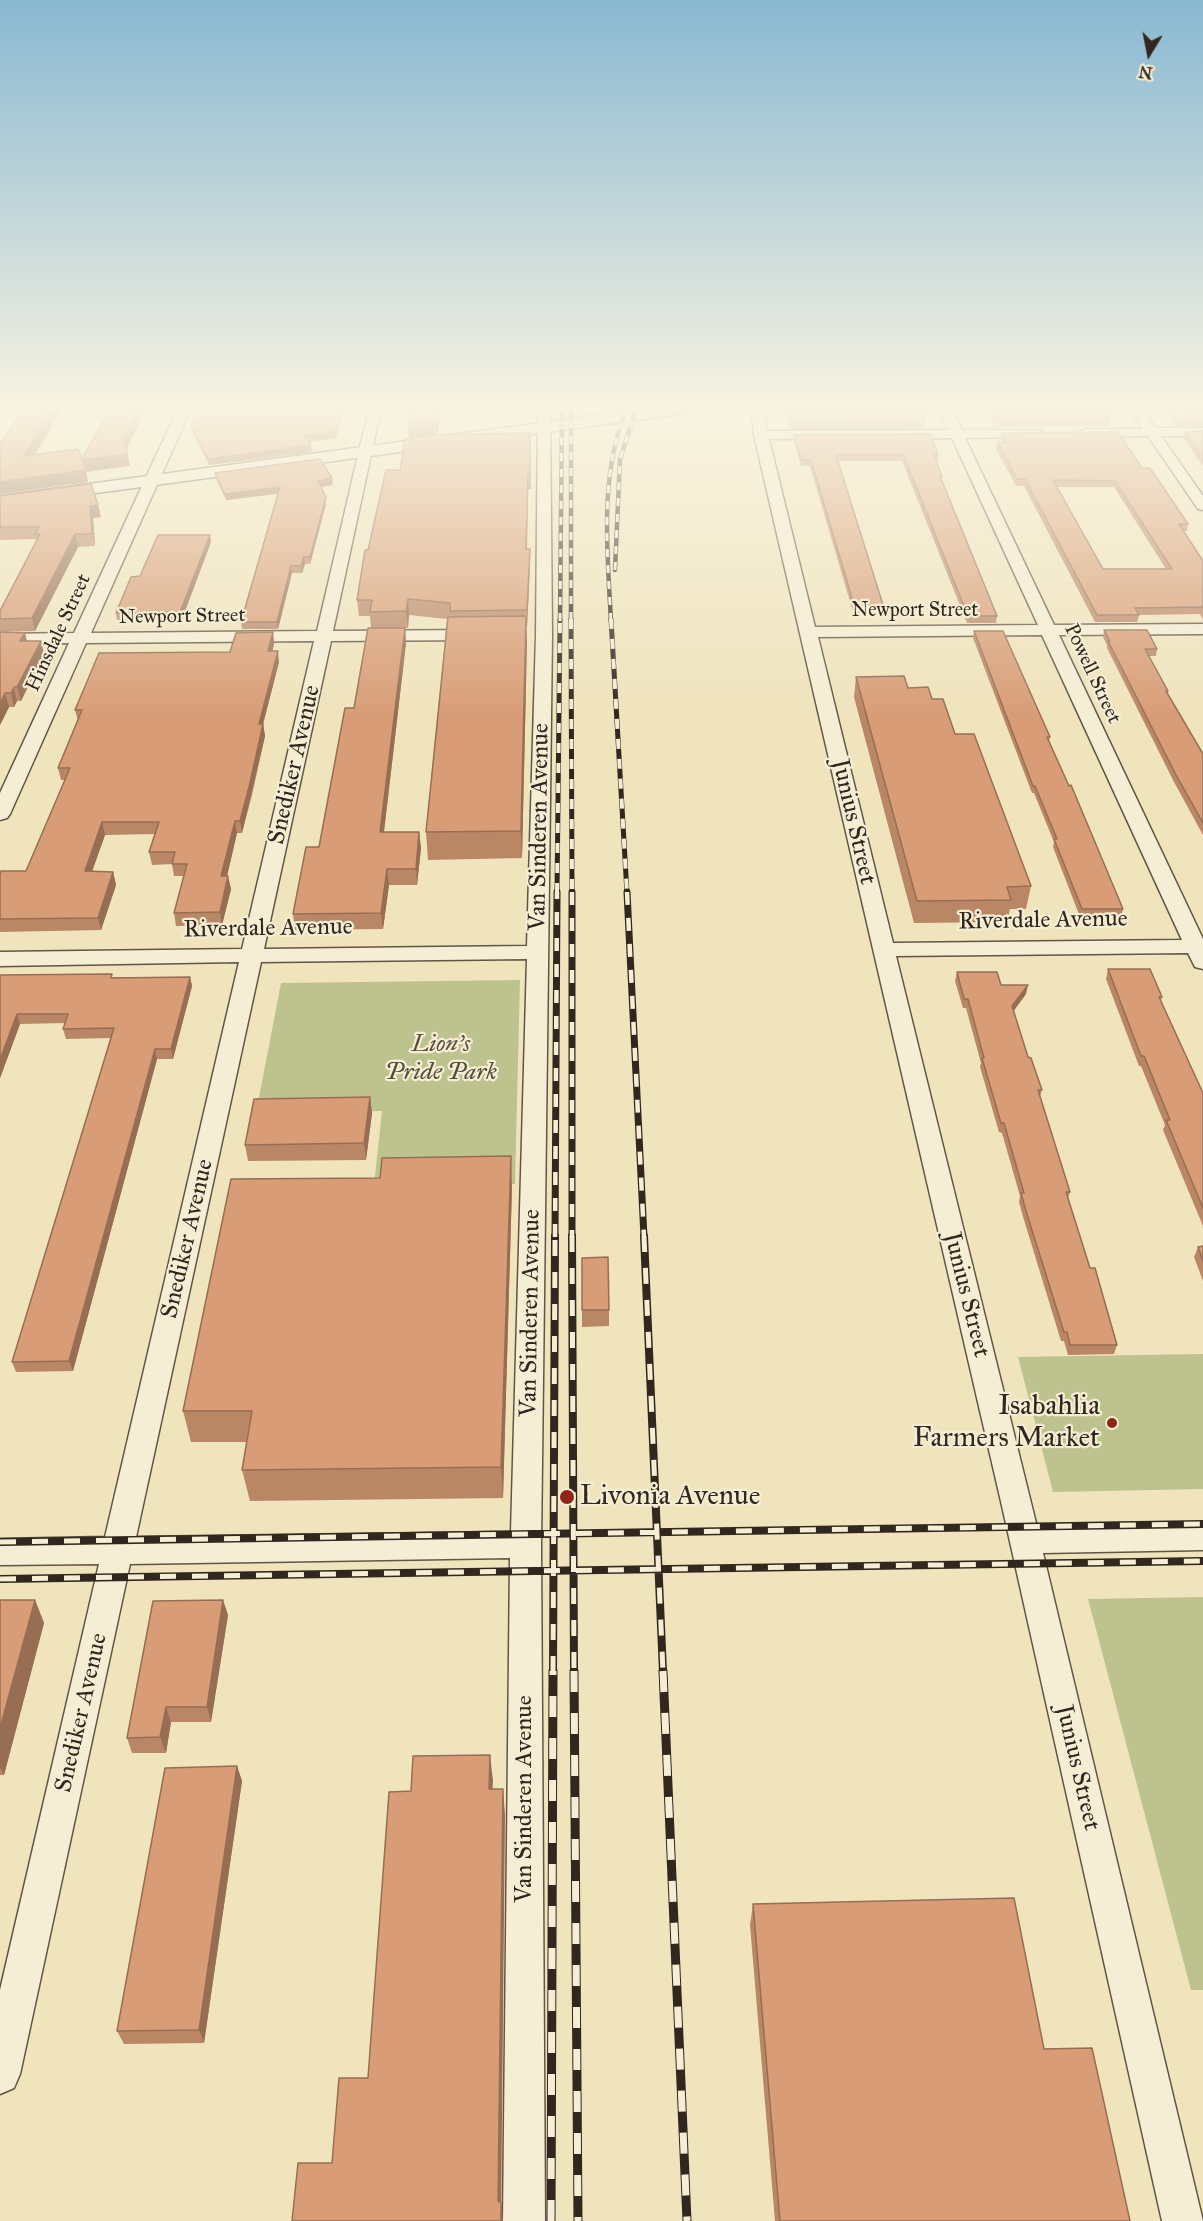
<!DOCTYPE html>
<html>
<head>
<meta charset="utf-8">
<style>
	body { margin:0 }
	#map { position:relative; width:1203px; height:2221px; overflow:hidden; background:#f0e4bd; font-family:"IM FELL Great Primer",serif }
	canvas { display:block }
	.north { position:absolute; left:1119px; top:24px; width:60px; height:60px; -webkit-text-stroke:4px #f5edd4; paint-order:stroke; rotate:190deg; font-size:16px; font-weight:700; line-height:24px; text-align:center; color:#31271f }
	.north::after { content:''; display:block; margin:auto; width:21px; height:27px; background:#31271f; clip-path:polygon(50% 0,100% 100%,50% 72%,0 100%) }
</style>
</head>
<body>
<div id="map">
<canvas width="1203" height="2221"></canvas>
<div class="north">N</div>
</div>
<script>
const ctx = document.querySelector('canvas').getContext('2d');
ctx.lineJoin = 'round';
function fillPath(path, color) { ctx.fillStyle = color; ctx.fill(path, 'evenodd'); }
function strokePath(path, color, width, dash) { ctx.strokeStyle = color; ctx.lineWidth = width; ctx.lineCap = dash ? 'butt' : 'round'; ctx.setLineDash(dash || []); ctx.stroke(path); }
function drawText(font, color, halo, rows, align = 'center') {
  ctx.font = font + ' "IM FELL Great Primer",serif'; ctx.lineWidth = 4.5; ctx.setLineDash([]); ctx.textBaseline = 'middle'; ctx.strokeStyle = halo; ctx.fillStyle = color; for (const [text, x, y, turn = 0] of rows) {
    ctx.save(); ctx.translate(x, y); ctx.rotate((+turn || 0) * Math.PI / 180); ctx.textAlign = isNaN(turn) ? turn : align; if (halo) ctx.strokeText(text, 0, 0); ctx.fillText(text, 0, 0); ctx.restore();
  }
}
const green = new Path2D(`
	M520 980 515 1184 374 1185 382 1111 256 1113 281 983Z
	M1203 1354V1489L1053 1492 1018 1357Z
	M1203 1597V1990H1191L1088 1599Z`);
const minor = new Path2D(`
	M180 404H193L91 633 317 631 370 404H382L333 631 478 630 486 635 478 640 331 641 264 949 527 946 536 634 538 404H550L552 634 541 1545 545 2221H503L510 1558 130 1564 20 2074 14 2088 0 2094V1990L99 1564 0 1565V1539L105 1537 239 962 0 966V952L242 949 314 641 86 643 10 814 7 818 0 820V793L69 643 0 644V634L74 633ZM527 959 511 1532 136 1537 261 962Z
	M751 404H763L767 431 948 430 937 404H950L962 430H1041L1043 433 1036 437 965 438 1054 625 1203 624V634L1059 635 1203 939V969L1195 967 1188 953 896 956 1037 1527 1203 1524V1550L1043 1553 1203 2221H1162L1002 1506 754 435ZM952 438 1038 625 815 627 769 439ZM1042 635 1182 940 893 943 818 637Z
	M1126 404H1139L1156 428H1203V436H1161L1203 496V510L1198 509 1148 436 1085 437 1078 433 1085 429H1142Z`);
const tertiary = new Path2D(`
	M680 404H726L718 409 0 506V496Z`);
const railFar4 = new Path2D(`
	M571 404V621
	M615 570 620 459 638 404
	M560 621 562 409
	M611 621C607 547 599 474 628 404`);
const railFar3 = new Path2D(`
	M571 619 572 893
	M611 619 627 893
	M557 893 560 619`);
const railFar2 = new Path2D(`
	M572 892V1237
	M627 892 644 1237
	M555 1237 557 892`);
const railFar1 = new Path2D(`
	M572 1236 574 1672
	M644 1236 663 1672
	M0 1542 1203 1524
	M0 1579 1203 1561
	M553 1672 555 1236`);
const rail = new Path2D(`
	M574 1671 578 2221
	M663 1671 687 2221
	M551 2221 553 1671`);
const wall = new Path2D(`
	M212 404H346L336 438 309 442 311 445 312 452 209 465 192 432 191 426 211 407Z
	M410 404H441L438 434 531 489H528L527 549 530 565 527 627H526L527 641 522 858 428 860 426 832 447 619 409 615 408 628H405L406 643 384 832H419L421 848 417 885H389L383 929 295 930 293 914 319 847 354 708 371 628 370 616H359L357 600 368 550 400 470 409 438 408 426 411 409Z
	M786 404H921L926 415 924 428 790 429 785 412Z
	M982 404H1114L1115 405 1109 426 995 427Z
	M1203 409V426H1174L1168 416 1169 410Z
	M1203 431V466L1183 438 1185 432Z
	M1002 433 1142 468 1188 524 1187 531H1183L1203 561V619L1200 614 1139 615 1137 622H1095L1024 486H1016L996 449 998 442H1002L1001 440ZM1057 487H1114L1166 569H1103Z
	M794 435 938 454V460H936L942 476V480L997 616 996 623H967L902 461H837L884 608 883 615H854L810 466H801L794 441Z
	M215 473 333 485 321 487 326 504 310 564H305L302 573H292L278 629H242L241 622 278 494 226 500 216 479Z
	M0 496 101 517 93 518 95 546 78 547 35 631 0 632V611L36 541V539L0 540Z
	M211 542 182 619 117 620 116 613 140 576Z
	M1104 630 1157 649 1156 656H1149L1168 691 1167 694 1203 754V835L1174 782 1107 648V645L1103 637Z
	M974 631 1050 737 1049 741 1123 909 1121 917H1080L1053 847 1054 842 1034 793H1032L973 638Z
	M0 632 27 641H41L44 654 21 701H17L14 707H9L0 725Z
	M273 632 274 644 272 651 279 662 263 724 265 736 252 795 242 833H237L227 876 231 889 222 925 176 926 174 913 184 876H174L172 864 152 865 149 852 155 834 105 835 92 871 113 872 116 885 101 930 0 932V874L26 871 65 780H61L58 768 78 721 75 710 230 652Z
	M856 677 908 688 932 699 955 734 1031 886 1026 909H1010L1007 922 914 923 854 697Z
	M1108 969 1162 997 1161 1001 1203 1093V1226L1163 1130 1165 1125 1141 1066H1139L1106 979Z
	M957 972 1001 985 1026 994 1013 1011 1028 1057 1042 1090 1040 1096 1070 1192 1068 1198 1090 1268 1117 1345 1114 1354 1068 1355 1064 1341H1061L1024 1220 1019 1202 1020 1196 1002 1133 999 1132 980 1067 981 1063 966 1008H963L955 981Z
	M0 975 113 977H190L192 986 173 1059H157L73 1371 16 1372 12 1362 111 1038 66 1039 63 1029 65 1023 20 1024 0 1078Z
	M370 1097 372 1113 366 1160 248 1161 245 1145Z
	M512 1187 503 1498 250 1501 242 1470 247 1442H191L183 1411Z
	M1203 1246V1281L1194 1257 1198 1247Z
	M582 1258 609 1310V1326L582 1327Z
	M0 1600H35L44 1623 4 1775H0Z
	M223 1600 228 1615 211 1722H171L166 1753H132L127 1738Z
	M237 1766 242 1781 204 2043 124 2044 117 2031Z
	M753 1904 1044 2049 1130 2221H775L750 1925Z`);
const shadedWall = new Path2D(`
	M56 404H65L27 468 24 456Z
	M140 404H148L125 453 123 441Z
	M344 404H346L336 438 306 442 305 436Z
	M439 404H441L438 434 409 438 408 426Z
	M530 433 531 489H528L526 565V549Z
	M311 445 312 452 209 465 208 459Z
	M128 454 130 466 86 472 88 482 0 494V482L82 460Z
	M332 478 333 485 319 487 318 481Z
	M280 487 281 493 226 500 225 494Z
	M326 497V504L310 564V557Z
	M98 505 101 517 93 518 95 546 92 534 90 506Z
	M75 534 78 547 35 631 32 618Z
	M210 535 211 542 182 619 180 612Z
	M530 549V565L527 627V610Z
	M304 557 305 564 302 573 301 566Z
	M291 566 292 573 278 629 277 622Z
	M408 599 409 615 408 628 406 611Z
	M526 616 527 641 522 858 521 831Z
	M405 628 406 643 382 848 380 832Z
	M273 632 274 644 270 662 268 651Z
	M25 633 28 646 20 641Z
	M41 641 44 654 21 701 17 687Z
	M278 651 279 662 263 724 265 736 242 833 240 821 259 724Z
	M14 687 17 701 14 707 11 693Z
	M5 693 9 707 0 725V704Z
	M235 821 237 833 224 889 221 876Z
	M102 822 105 835 88 883 85 871Z
	M419 832 421 848 417 885 416 869Z
	M387 869 389 885 383 929 381 913Z
	M113 872 116 885 101 930 98 918Z
	M228 876 231 889 222 925 220 912Z
	M190 977 192 986 173 1059 171 1049Z
	M1028 985 1026 994 1010 1016 1012 1006Z
	M17 1014 20 1024 0 1078V1060Z
	M155 1049 157 1059 73 1371 69 1361Z
	M370 1097 372 1113 366 1160 364 1143Z
	M511 1156 512 1187 503 1498 501 1467Z
	M35 1600 44 1623 4 1775 0 1767V1728Z
	M223 1600 228 1615 211 1722 207 1707Z
	M166 1707 171 1722 166 1753 160 1737Z
	M490 1755 493 1781 491 1815 489 1789Z
	M237 1766 242 1781 204 2043 199 2030Z
	M503 1789 505 1815 501 2220V2203L503 2221H501L498 2201Z`);
const building = new Path2D(`
	M27 404H56L24 456 78 449 82 459 112 404H140L123 441 128 454 82 460 86 470 0 482V444Z
	M212 404H344L335 432 305 436 311 445 208 459 191 426 199 407H211Z
	M412 404H439L437 422 408 426Z
	M788 404H921L926 415 791 416Z
	M991 404H1114L1115 405H1106L1112 414 997 415Z
	M1203 409V420L1176 419 1169 410Z
	M1203 431V457L1185 432Z
	M1118 432 1142 468H1150L1188 524H1179L1203 561V608L1202 607 1135 608 1139 615H1097L1025 479H1017L998 442H1007L1002 433ZM1053 480 1115 481 1172 569H1103Z
	M530 433V473L528 474 526 549H530L527 610 450 611V603L408 599 406 611 370 612 372 600H357L365 550H368L386 470H400L405 439 435 435Z
	M930 434 938 454H933L942 476H940L997 616H968L903 454 836 455 884 608H855L811 460H801L794 435Z
	M320 459 332 478 318 481 326 497 310 557H304L301 566H291L277 622H241L280 487 225 494 215 473Z
	M91 484 98 505 90 506 92 534H75L32 618 0 619V611L40 534H35L39 527H0V496Z
	M158 535H210L180 612 116 613 131 577 140 576Z
	M526 616 521 831 426 832 448 617Z
	M368 628H405L380 832H419L416 869H387L381 913 293 914 306 847H319L345 708H354Z
	M1104 630H1147L1157 649H1145L1168 691H1166L1203 754V823L1176 775 1108 641H1110Z
	M974 631H1003L1050 737H1047L1069 786 1071 785 1123 909H1082L1054 839H1057L1035 786H1033Z
	M0 632 25 633 20 641H41L17 687H14L11 693H5L0 704Z
	M273 632 268 651H278L259 724H263L250 783 240 821H235L221 876H228L220 912 174 913 187 864H172L175 852H149L159 822H102L85 871 113 872 98 918 0 919V874L1 871H26L70 768H58L82 710H75L99 653 230 652 236 633Z
	M904 676 908 688 928 687 932 699H943L955 734H974L1031 886 1007 887 1011 900 917 901 856 677Z
	M1108 969H1150L1162 997H1159L1203 1093V1208L1166 1120H1170L1144 1056H1141Z
	M957 972H997L1001 985H1028L1012 1006 1028 1057 1031 1058 1042 1090H1038L1070 1192H1066L1090 1268H1095L1117 1345H1070L1067 1332H1064L1026 1211 1021 1193H1024L1004 1123H1001L982 1058H984L968 999H964Z
	M112 974 111 978 190 977 171 1049H155L69 1361 12 1362 114 1028 63 1029 68 1014H17L0 1060V975Z
	M370 1097 364 1143 245 1145 254 1099Z
	M511 1156 501 1467 242 1470 252 1411H183L231 1179 380 1178 382 1158Z
	M1203 1246V1261L1198 1247Z
	M608 1257 609 1310H582V1258Z
	M0 1600H35L0 1728Z
	M223 1600 207 1707H166L160 1737 127 1738 153 1601Z
	M490 1755 489 1789H503L498 2201 501 2203V2221H292L298 2163H332L339 2078H368L389 1792 411 1791 413 1756Z
	M237 1766 199 2030 117 2031 165 1768Z
	M1014 1898 1044 2049 1092 2048 1130 2221H780L753 1904Z`);
const markers = [
	[1112,1423,6,"#8f2418"],
	[567,1497,8,"#8f2418"]
];
const farStreetnames = [
	["Newport Street",915,611],
	["Newport Street",182,617,-1],
	["Hinsdale Street",59,633,-65],
	["Powell Street",1092,674,65]
];
const streetNames = [
	["Snediker Avenue",295,765,-77],
	["Junius Street",853,822,77],
	["Van Sinderen Avenue",540,827,-89],
	["Riverdale Avenue",1043,921,-1],
	["Riverdale Avenue",268,929,-1],
	["Snediker Avenue",188,1239,-77],
	["Junius Street",966,1295,76],
	["Van Sinderen Avenue",531,1313,-89],
	["Snediker Avenue",82,1713,-77],
	["Junius Street",1077,1768,77],
	["Van Sinderen Avenue",525,1799,-90]
];
const parkNames = [
	["Lion's",441,1045],
	["Pride Park",441,1073]
];
const nearPoinames = [
	["Isabahlia",1100,1407],
	["Farmers Market",1100,1439],
	["Livonia Avenue",580,1497,"left"]
];
fillPath(green, '#bdc38e');
strokePath(minor, '#615646', 3);
strokePath(tertiary, '#615646', 3);
fillPath(minor, '#f5edd4');
fillPath(tertiary, '#f5edd4');
strokePath(railFar4, '#31271f', 4.5);
strokePath(railFar3, '#31271f', 5);
strokePath(railFar2, '#31271f', 7);
strokePath(railFar1, '#31271f', 8);
strokePath(rail, '#31271f', 9);
strokePath(railFar4, '#f5edd4', 3, [8]);
strokePath(railFar3, '#f5edd4', 4, [10]);
strokePath(railFar2, '#f5edd4', 4.5, [13]);
strokePath(railFar1, '#f5edd4', 5, [16]);
strokePath(rail, '#f5edd4', 7, [21]);
fillPath(wall, '#ba8766');
fillPath(shadedWall, '#976e53');
fillPath(building, '#d89d77');
strokePath(building, '#976e53', 1.5);
const sky = ctx.createLinearGradient(0, 0, 0, 715);
sky.addColorStop(0, '#89b8d2');
sky.addColorStop(0.57, '#f8f3e1');
sky.addColorStop(1, '#f8f3e100');
ctx.fillStyle = sky;
ctx.fillRect(0, 0, 1203, 715);
for (const [x, y, r, color] of markers) { const dot = new Path2D(); dot.arc(x, y, r, 0, 2 * Math.PI); ctx.fillStyle = color; ctx.fill(dot); strokePath(dot, '#f5edd4', 2); }
drawText('20px', '#31271f', '#f5edd4', farStreetnames);
drawText('24px', '#31271f', '#f5edd4', streetNames);
drawText('italic 24px', '#544e3b', '#f5edd4', parkNames);
drawText('28px', '#31271f', '#f5edd4', nearPoinames, 'right');
</script>
</body>
</html>
